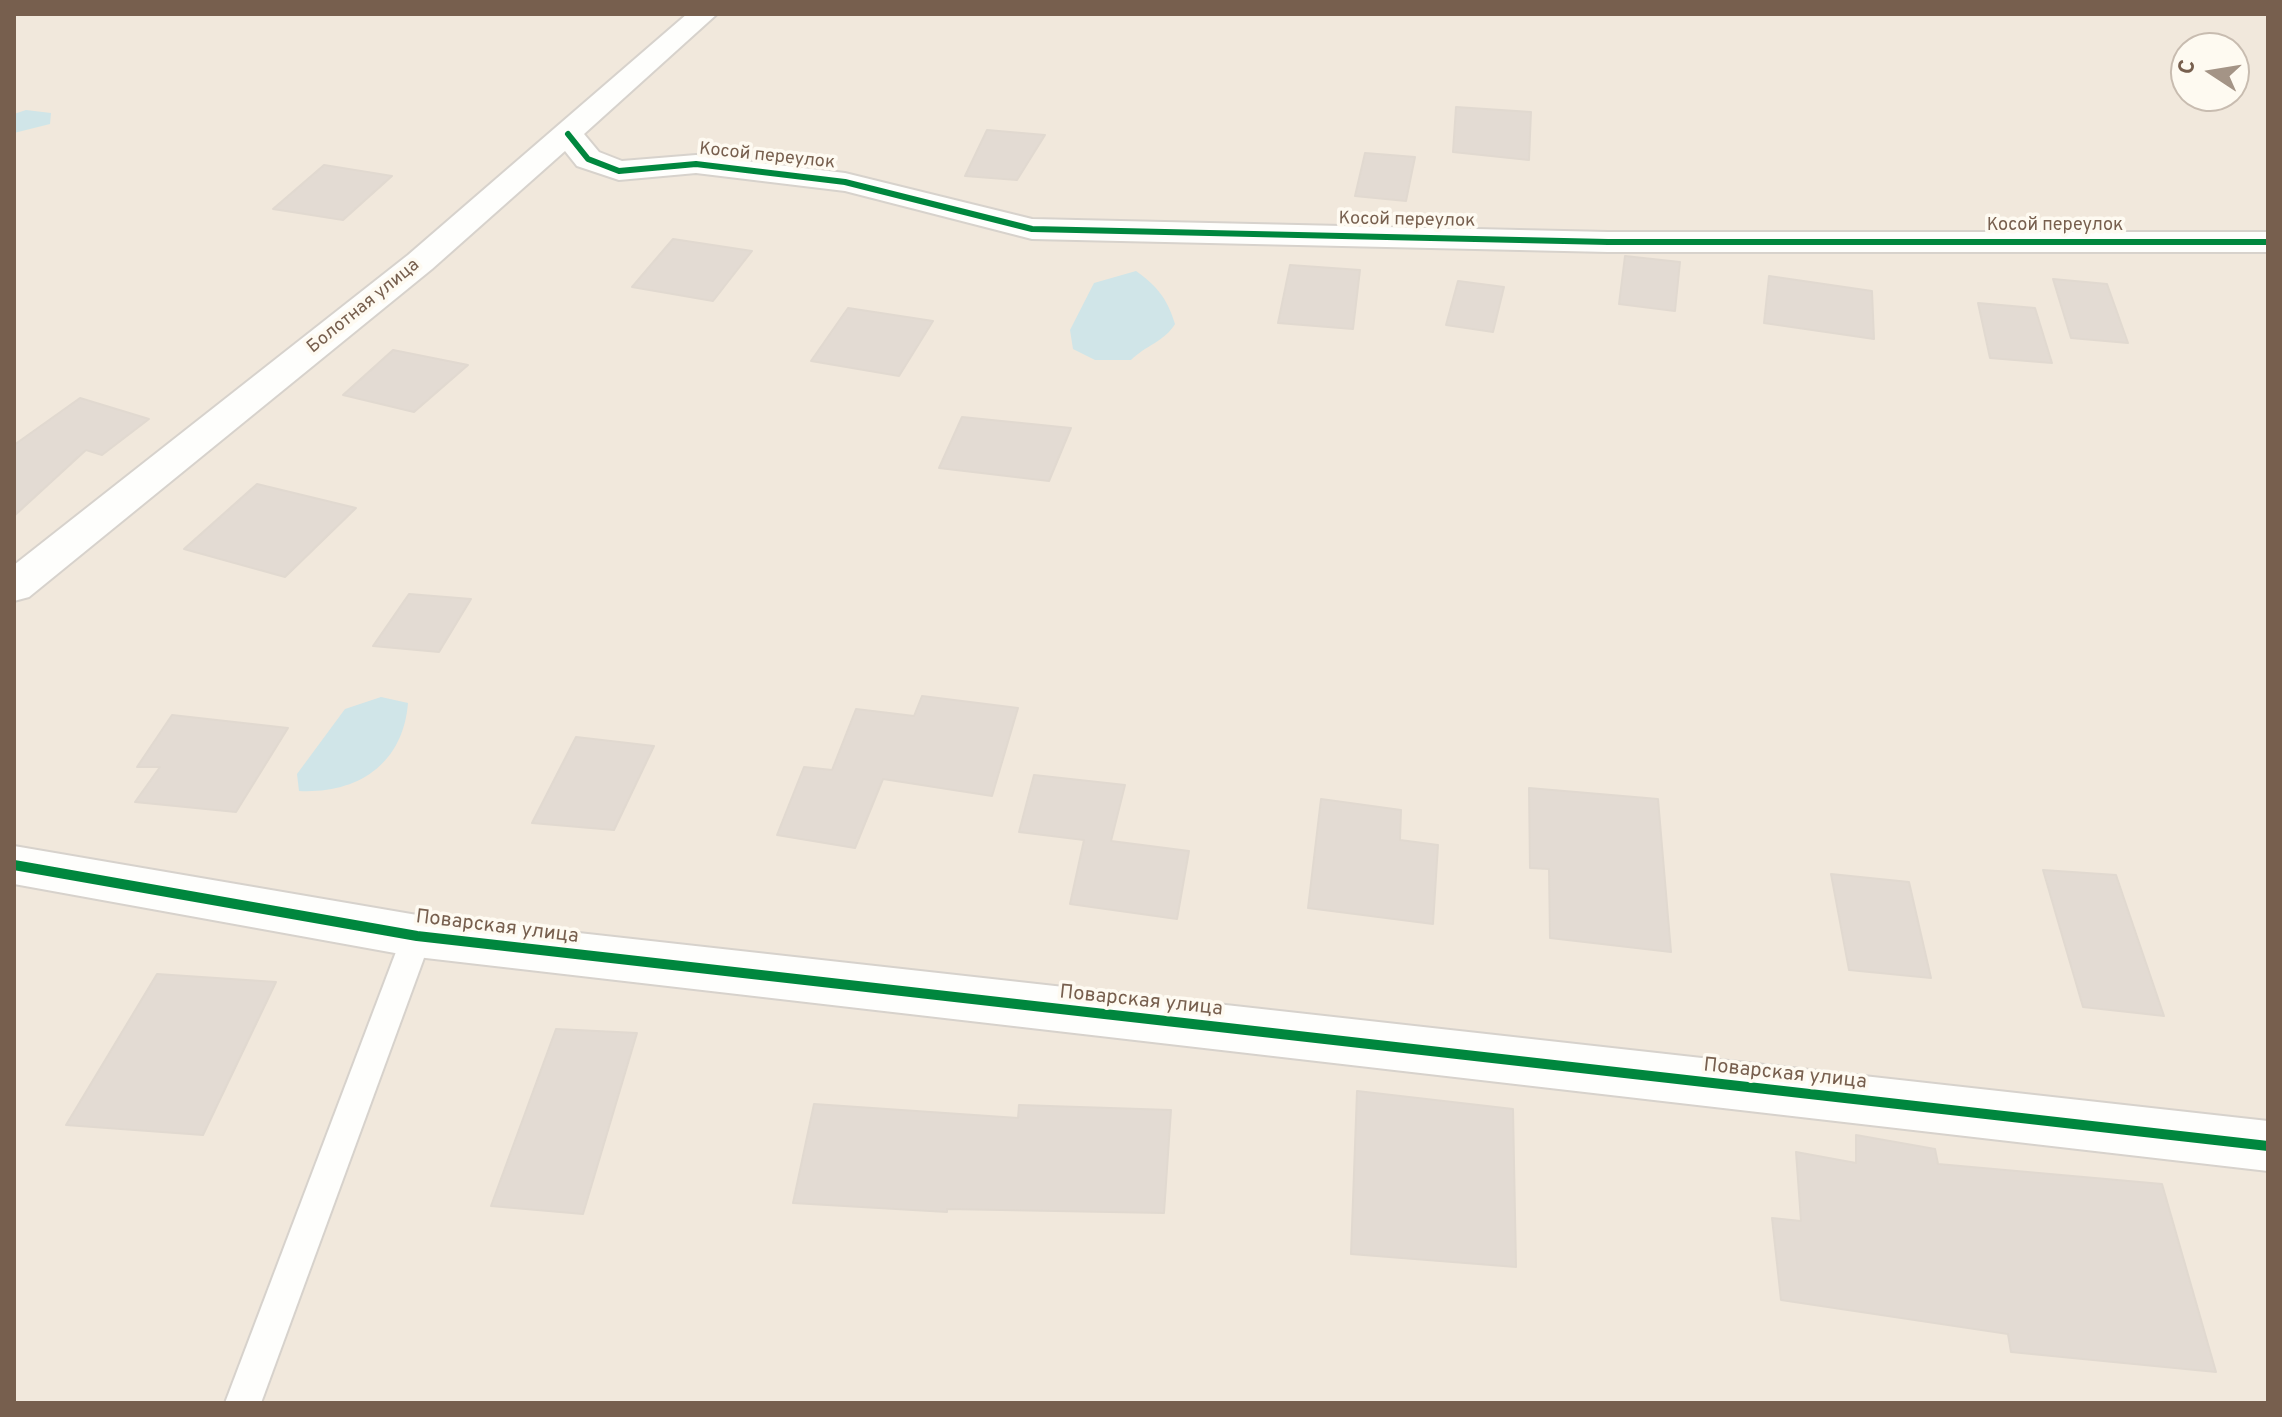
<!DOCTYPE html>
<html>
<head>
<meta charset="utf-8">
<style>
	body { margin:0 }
	#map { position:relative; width:2282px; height:1417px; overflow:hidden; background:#f8f5ee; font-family:Overpass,sans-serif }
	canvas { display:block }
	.frame { position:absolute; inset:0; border:16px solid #775f4e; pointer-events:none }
	.north { position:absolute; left:2170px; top:32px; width:80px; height:80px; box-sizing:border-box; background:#fefaf1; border:2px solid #c8bcb0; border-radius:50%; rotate:282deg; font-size:22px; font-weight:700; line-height:32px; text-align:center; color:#775f4e }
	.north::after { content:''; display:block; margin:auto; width:28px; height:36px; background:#a49486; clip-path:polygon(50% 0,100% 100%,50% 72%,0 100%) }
</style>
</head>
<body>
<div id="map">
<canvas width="2282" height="1417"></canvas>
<div class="frame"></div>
<div class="north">С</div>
</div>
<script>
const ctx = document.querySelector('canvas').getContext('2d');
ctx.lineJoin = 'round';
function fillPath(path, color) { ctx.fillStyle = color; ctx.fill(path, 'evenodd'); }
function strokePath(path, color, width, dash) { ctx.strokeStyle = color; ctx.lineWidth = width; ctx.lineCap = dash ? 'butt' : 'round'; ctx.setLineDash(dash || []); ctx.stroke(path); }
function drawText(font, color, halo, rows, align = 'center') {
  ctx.font = font + ' Overpass,sans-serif'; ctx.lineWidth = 7; ctx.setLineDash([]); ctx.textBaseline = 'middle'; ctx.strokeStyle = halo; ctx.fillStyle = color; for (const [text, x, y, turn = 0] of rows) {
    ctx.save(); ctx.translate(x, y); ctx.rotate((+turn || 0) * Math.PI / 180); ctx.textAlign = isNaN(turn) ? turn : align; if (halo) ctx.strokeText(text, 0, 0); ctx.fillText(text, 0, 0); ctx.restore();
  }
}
const residential = new Path2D(`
	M14 14H2268V1403H14ZM2186 48H2234V96H2186Z`);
const water = new Path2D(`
	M26 110 51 113 50 124 14 133V114Z
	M1136 271C1157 286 1167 298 1175 324 1165 341 1145 346 1131 360H1095L1073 349 1070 330 1094 283Z
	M381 697 408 703C403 764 358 794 299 791L297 774 345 709Z`);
const building = new Path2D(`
	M1456 107 1531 112 1529 160 1453 152Z
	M987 130 1045 135 1017 180 965 176Z
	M1365 153 1415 157 1406 201 1355 196Z
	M324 165 392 176 343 220 273 209Z
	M673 239 752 251 713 301 632 287Z
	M1625 256 1680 262 1675 311 1619 304Z
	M1290 265 1360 270 1353 329 1278 323Z
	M1769 276 1872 291 1874 339 1764 323Z
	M2053 279 2107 284 2128 343 2071 338Z
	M1458 281 1504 287 1493 332 1446 325Z
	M1978 303 2035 308 2052 363 1990 358Z
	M848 308 933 321 899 376 811 361Z
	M393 350 468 365 414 412 343 395Z
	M80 398 149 419 102 455 86 450 14 516V445Z
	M962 417 1071 428 1049 481 939 468Z
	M257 484 356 508 285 577 184 549Z
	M409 594 471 599 439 652 373 646Z
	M922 696 1018 708 992 796 883 779 855 848 777 835 804 767 832 770 856 709 914 716Z
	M172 715 288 728 236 812 135 802 160 767H137Z
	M576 737 654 746 614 830 532 823Z
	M1034 775 1125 785 1111 841 1189 851 1177 919 1070 904 1084 840 1019 832Z
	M1529 788 1658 799 1671 952 1550 938 1549 869 1530 868Z
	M1321 799 1401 810 1400 840 1438 845 1433 924 1308 908Z
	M2043 870 2116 875 2164 1016 2083 1007Z
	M1831 874 1909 882 1931 978 1849 970Z
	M157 974 276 982 203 1135 66 1125Z
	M556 1029 637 1033 583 1214 491 1206Z
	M1357 1091 1513 1109 1516 1267 1351 1254Z
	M814 1104 1018 1118 1019 1105 1171 1110 1164 1213 947 1209V1212L793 1203Z
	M1856 1135 1935 1149 1938 1164 2162 1184 2216 1372 2011 1352 2008 1334 1781 1300 1772 1218 1801 1221 1796 1152 1856 1163Z`);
const service = new Path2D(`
	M417 924 427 927 432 936 261 1403H225L402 936 407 927Z`);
const minor = new Path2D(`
	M687 14H717L584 134 599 152 622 161 696 155 845 173 1032 219 1608 232H2268V252H1608L1032 239 845 191 696 173 619 180 577 166 565 151 432 269 29 597 14 601V565L408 255Z
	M14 846 417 915 2268 1121V1171L417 957 14 884Z`);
const cyclewayFar1 = new Path2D(`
	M568 134 588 159 619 171 696 164 845 182 1032 229 1608 242H2268`);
const cycleway = new Path2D(`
	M14 865 417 936 2268 1146`);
const farStreetnames = [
	["Косой переулок",767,157,6],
	["Косой переулок",1407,221,1],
	["Косой переулок",2055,226],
	["Болотная улица",364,307,-39]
];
const streetNames = [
	["Поварская улица",497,928,7],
	["Поварская улица",1141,1002,6],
	["Поварская улица",1785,1075,6]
];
fillPath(residential, '#f1e8dc');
fillPath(water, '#d0e5e8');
fillPath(building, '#e3dbd3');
strokePath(building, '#e1d9d0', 2);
strokePath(service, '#d7d2cc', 4);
strokePath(minor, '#d7d2cc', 4);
fillPath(service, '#fefefc');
fillPath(minor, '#fefefc');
strokePath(cyclewayFar1, '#00873e', 6);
strokePath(cycleway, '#00873e', 10);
drawText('18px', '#775f4e', '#fefaf1', farStreetnames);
drawText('20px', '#775f4e', '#fefaf1', streetNames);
</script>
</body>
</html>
